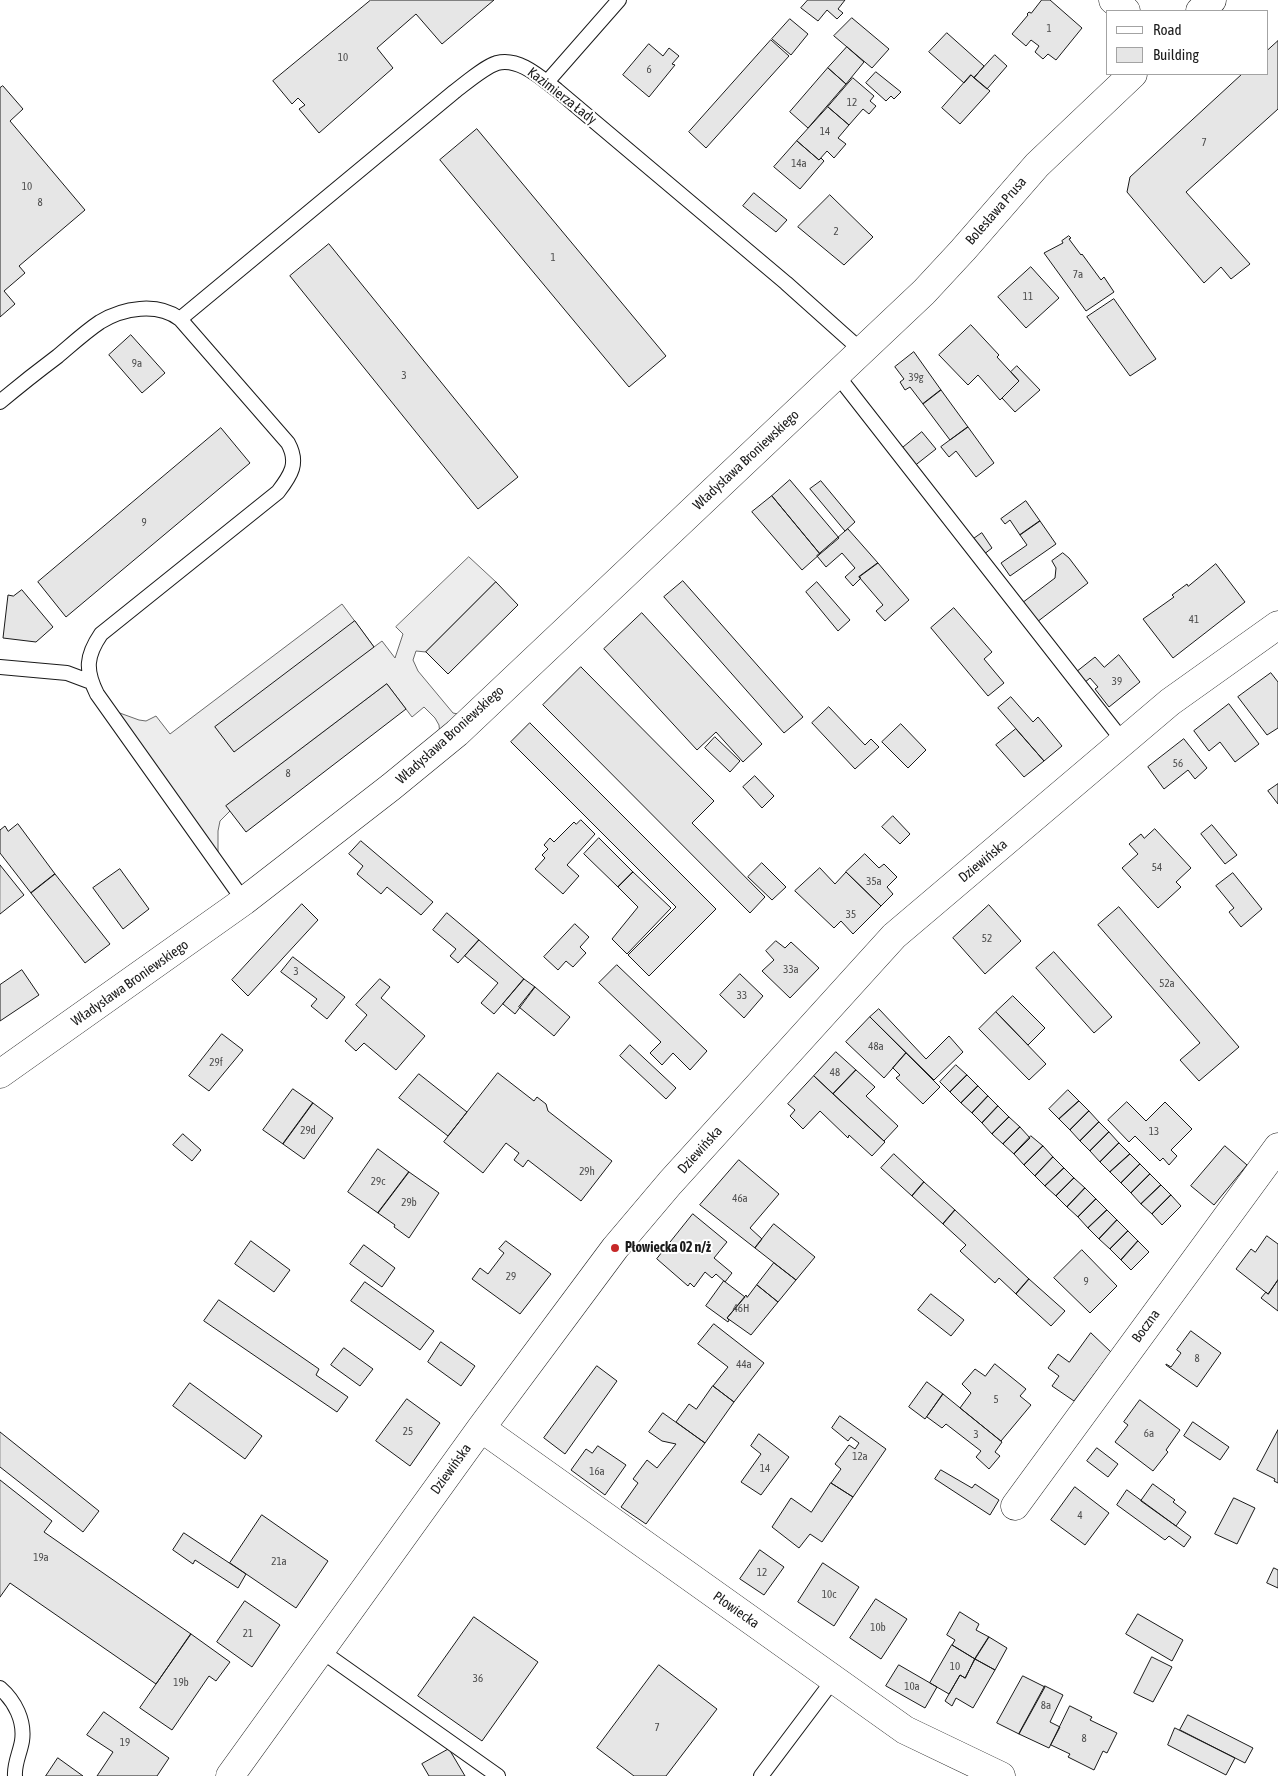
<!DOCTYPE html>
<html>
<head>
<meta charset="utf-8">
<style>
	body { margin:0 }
	#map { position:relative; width:1278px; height:1776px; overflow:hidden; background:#fff; font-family:"Asap Condensed",sans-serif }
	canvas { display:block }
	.legend { position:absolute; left:1106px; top:10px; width:162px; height:65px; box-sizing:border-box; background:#fff; border:1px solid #a3a3a3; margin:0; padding:6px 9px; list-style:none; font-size:15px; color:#1a1a1a }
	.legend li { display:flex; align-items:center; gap:10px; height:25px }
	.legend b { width:25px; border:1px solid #a3a3a3 }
</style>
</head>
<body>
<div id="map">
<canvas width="1278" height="1776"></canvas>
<ul class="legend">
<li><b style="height:6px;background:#fff"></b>Road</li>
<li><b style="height:14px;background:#e6e6e6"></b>Building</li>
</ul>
</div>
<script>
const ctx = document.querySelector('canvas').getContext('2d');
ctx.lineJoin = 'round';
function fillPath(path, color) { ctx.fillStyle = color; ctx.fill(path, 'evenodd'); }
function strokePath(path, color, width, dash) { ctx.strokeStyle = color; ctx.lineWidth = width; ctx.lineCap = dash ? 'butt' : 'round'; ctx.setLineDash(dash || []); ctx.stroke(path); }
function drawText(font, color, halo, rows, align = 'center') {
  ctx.font = font + ' "Asap Condensed",sans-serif'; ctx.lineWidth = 4; ctx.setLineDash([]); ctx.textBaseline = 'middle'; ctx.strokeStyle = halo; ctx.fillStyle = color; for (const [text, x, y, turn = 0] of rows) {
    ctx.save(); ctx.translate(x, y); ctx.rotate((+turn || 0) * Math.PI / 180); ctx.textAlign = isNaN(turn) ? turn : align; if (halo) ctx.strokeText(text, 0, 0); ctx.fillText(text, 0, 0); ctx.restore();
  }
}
const built = new Path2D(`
	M469 557 496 582 426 652 416 651 413 660 418 671 453 713 463 715 441 746 439 725 435 718 424 707 412 717 387 684 227 806 230 811 220 821 218 831V866L106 708 139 720 146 721 156 716 170 734 342 604 374 647 382 641 395 658 403 634 396 627Z`);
const building = new Path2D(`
	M371 0H494L442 44 416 14 377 48 393 68 319 133 299 109 305 105 298 98 292 104 273 81Z
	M808 0H845L838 9 843 13 837 19 827 10 818 21 801 8Z
	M1042 0H1050L1082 28 1056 60 1048 54 1043 59 1035 52 1039 46 1031 40 1026 46 1012 34 1028 15 1027 14 1029 12 1031 13Z
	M852 18 889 49 872 68 834 36Z
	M790 19 808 34 791 55 772 39Z
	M947 33 984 66 974 78 971 75 964 83 929 52Z
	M771 40 789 56 706 148 689 132Z
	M1278 41V109L1186 192 1250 264 1231 279 1221 267 1204 283 1127 192 1130 177 1242 74H1267V51Z
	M649 44 663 56 669 48 679 56 672 64 675 65 649 97 623 75Z
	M847 47 864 62 846 84 828 68Z
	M995 55 1007 66 987 89 974 78Z
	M828 68 846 84 808 128 790 112Z
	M876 72 901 92 894 99 891 96 886 101 866 83Z
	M971 75 990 91 960 124 942 108Z
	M853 78 874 96 870 101 876 106 869 114 863 109 849 125 828 107Z
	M3 86 23 109 10 121 85 210 19 266 25 273 4 291 15 304 0 317V88Z
	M828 107 849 125 838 138 846 144 834 158 827 151 819 160 797 141Z
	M477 129 666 356 629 387 440 160Z
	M797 141 819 160 821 158 824 161 800 189 774 167Z
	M754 193 787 220 776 232 743 206Z
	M830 195 873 237 844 265 798 227Z
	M1069 236 1071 238 1069 239 1081 255 1082 254 1101 280 1104 277 1114 292 1086 311 1044 253 1063 243 1062 241Z
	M329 244 518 477 478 509 290 276Z
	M1031 267 1059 298 1026 328 998 297Z
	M1114 299 1156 359 1130 376 1087 317Z
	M971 325 999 355 997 357 1019 381 1000 400 978 375 968 385 939 355Z
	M131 335 165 373 142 393 109 355Z
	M914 352 941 390 923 404 910 387 905 390 900 382 904 379 895 367Z
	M1017 366 1040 390 1015 412 1002 398 1019 381 1011 372Z
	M941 390 968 427 950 440 923 404Z
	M968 427 994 463 976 477 956 451 949 457 941 447Z
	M221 428 250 463 66 617 38 582Z
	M922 432 936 449 913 467 900 450Z
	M790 480 839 538 820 554 772 496Z
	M821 481 855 522 845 531 810 489Z
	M772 496 820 554 802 570 752 512Z
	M1026 501 1040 521 1020 535 1010 520 1005 524 1001 519Z
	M1040 521 1056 544 1010 576 1001 563 1027 545 1020 535Z
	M848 529 878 563 859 577 861 578 853 586 845 577 855 568 842 553 826 567 817 556Z
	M982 533 992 548 983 555 972 540Z
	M1063 553 1069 558 1088 583 1037 622 1022 603 1055 578 1056 568 1052 561Z
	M878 563 909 600 885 621 876 611 883 605 859 577Z
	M1216 564 1245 602 1173 658 1143 619 1174 597 1172 595 1187 584 1188 586Z
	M683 581 803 717 784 733 664 597Z
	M496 582 518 605 448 674 426 652Z
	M817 582 850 620 838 631 806 592Z
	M22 590 53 627 36 642 3 638 8 595 13 596Z
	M954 608 992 652 984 659 1004 683 988 696 931 628Z
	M642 613 762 744 743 762 716 732 697 750 604 649Z
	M355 621 374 647 234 752 215 727Z
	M1119 655 1140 682 1109 707 1095 689 1098 687 1090 678 1084 683 1076 672 1095 657 1104 667Z
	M581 667 714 801 692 823 765 897 750 913 543 705Z
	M1271 673 1278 682V728L1267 735 1238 697Z
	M387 684 406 709 246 832 226 806Z
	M1011 697 1033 722 1038 717 1062 746 1044 761 998 708Z
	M1229 704 1259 744 1235 762 1220 742 1209 751 1194 731Z
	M829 707 865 745 871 739 879 747 855 769 812 723Z
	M530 723 716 909 649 976 628 955 676 907 511 742Z
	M901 724 926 750 908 768 882 742Z
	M1016 729 1044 761 1024 777 996 745Z
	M715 737 740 761 730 772 705 748Z
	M1184 739 1207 768 1195 779 1188 770 1164 789 1148 767Z
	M755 776 774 796 762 808 743 787Z
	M1278 784V804L1268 791Z
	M893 816 910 834 900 844 882 827Z
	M581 820 595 834 567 865 579 876 563 894 535 869 545 858 542 855 548 849 544 845 550 838 554 842 574 822 576 824Z
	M18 824 55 874 31 893 0 853V830L5 826 8 831Z
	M1212 825 1237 855 1225 864 1201 834Z
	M1155 829 1191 868 1176 882 1181 887 1158 908 1122 868 1138 854 1129 844 1141 834 1144 838Z
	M599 838 633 872 618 887 584 854Z
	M361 841 433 902 421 915 387 887 381 894 357 874 363 866 349 854Z
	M865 854 879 868 884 864 897 877 887 887 893 894 881 906 846 872Z
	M762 863 786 887 772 900 748 877Z
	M0 865 24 895 0 914Z
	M820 868 835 884 846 872 881 906 853 934 841 921 834 928 795 891Z
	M120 869 149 909 123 929 93 888Z
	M633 872 671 908 627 954 612 939 638 907 618 887Z
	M1233 873 1262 909 1241 927 1229 912 1234 908 1216 886Z
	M55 874 110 944 85 963 31 893Z
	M302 904 318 920 248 996 232 980Z
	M989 905 1021 941 985 974 953 938Z
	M1119 907 1239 1047 1199 1081 1180 1060 1200 1043 1098 925Z
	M447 913 479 940 458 963 450 956 456 949 433 930Z
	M575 924 589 937 580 947 586 953 573 967 566 961 558 970 544 957Z
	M479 940 524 979 494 1014 481 1003 498 983 465 956Z
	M776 941 785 948 791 942 819 968 790 998 762 971 774 960 766 951Z
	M1054 952 1112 1017 1094 1033 1036 968Z
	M293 957 345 997 327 1019 311 1006 317 999 281 972Z
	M617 965 707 1051 690 1070 673 1053 662 1065 650 1053 661 1042 599 983Z
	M22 970 39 995 0 1021V985Z
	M740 974 763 996 744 1018 720 995Z
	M380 979 390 987 381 998 425 1036 396 1070 364 1043 356 1051 345 1041 367 1015 356 1005Z
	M524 979 535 987 515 1014 503 1004Z
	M535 987 570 1017 554 1036 519 1007Z
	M1013 996 1045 1028 1028 1045 996 1012Z
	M879 1009 926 1059 949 1036 963 1052 934 1080 870 1017Z
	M996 1012 1046 1064 1029 1080 979 1029Z
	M870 1017 906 1053 884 1078 846 1042Z
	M222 1034 243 1050 209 1091 189 1076Z
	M630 1045 676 1088 666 1099 620 1056Z
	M836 1052 856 1070 833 1094 814 1076Z
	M906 1053 940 1087 923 1104 896 1078 900 1075 893 1068Z
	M956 1065 967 1075 950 1092 940 1082Z
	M856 1070 875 1087 866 1096 898 1126 884 1141 833 1094Z
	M498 1073 534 1101 537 1097 546 1104 548 1111 612 1161 581 1201 528 1160 523 1167 514 1160 519 1153 506 1143 483 1173 444 1142Z
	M419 1074 467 1112 448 1136 399 1098Z
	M967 1075 978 1086 961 1103 950 1092Z
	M814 1076 885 1142 872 1156 849 1135 848 1138 820 1111 803 1129 790 1116 795 1110 788 1104Z
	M978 1086 988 1096 972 1113 961 1103Z
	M293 1089 313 1103 283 1144 263 1130Z
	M1068 1090 1079 1101 1059 1119 1049 1109Z
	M988 1096 998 1106 982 1123 972 1113Z
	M1079 1101 1089 1111 1070 1130 1059 1119Z
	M1127 1102 1146 1121 1165 1102 1192 1129 1171 1150 1177 1156 1169 1165 1163 1158 1160 1161 1135 1136 1129 1142 1108 1120Z
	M313 1103 333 1118 304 1159 283 1144Z
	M998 1106 1009 1117 992 1134 982 1123Z
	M1089 1111 1099 1122 1080 1141 1070 1130Z
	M1009 1117 1020 1127 1003 1144 992 1134Z
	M1099 1122 1109 1132 1090 1151 1080 1141Z
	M1020 1127 1030 1138 1014 1154 1003 1144Z
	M1109 1132 1119 1143 1100 1162 1090 1151Z
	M183 1134 201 1150 192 1161 173 1145Z
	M1031 1136 1043 1146 1024 1165 1014 1154Z
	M1119 1143 1130 1154 1110 1172 1100 1162Z
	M1043 1146 1053 1157 1035 1176 1024 1165Z
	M1225 1146 1247 1165 1214 1205 1191 1186Z
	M378 1149 409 1172 378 1213 348 1192Z
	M894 1154 924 1182 912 1196 881 1168Z
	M1130 1154 1140 1164 1121 1183 1110 1172Z
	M1053 1157 1064 1168 1045 1186 1035 1176Z
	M739 1160 779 1194 750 1228 762 1239 755 1248 700 1205Z
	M1140 1164 1150 1174 1131 1193 1121 1183Z
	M1064 1168 1074 1178 1056 1196 1045 1186Z
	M409 1172 439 1193 409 1238 394 1227 395 1225 378 1213Z
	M1150 1174 1161 1185 1141 1204 1131 1193Z
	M1074 1178 1085 1188 1067 1207 1056 1196Z
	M924 1182 955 1210 943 1224 912 1196Z
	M1161 1185 1171 1195 1152 1214 1141 1204Z
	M1085 1188 1096 1199 1078 1217 1067 1207Z
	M1171 1195 1181 1206 1162 1225 1152 1214Z
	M1096 1199 1107 1210 1088 1228 1078 1217Z
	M955 1210 1029 1279 1016 1294 999 1278 995 1283 960 1251 966 1245 943 1224Z
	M1107 1210 1117 1220 1099 1239 1088 1228Z
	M693 1214 727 1242 714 1258 732 1273 725 1282 716 1274 712 1278 705 1272 694 1287 690 1283 688 1286 657 1259Z
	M1117 1220 1128 1231 1110 1249 1099 1239Z
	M774 1224 815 1257 796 1280 755 1248Z
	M1128 1231 1138 1241 1121 1260 1110 1249Z
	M1267 1236 1278 1244V1280L1268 1294 1236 1269 1251 1249 1255 1252Z
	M251 1241 290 1270 274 1292 235 1264Z
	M506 1241 551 1274 520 1314 472 1279 480 1268 488 1274 504 1253 499 1249Z
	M1138 1241 1149 1252 1131 1270 1121 1260Z
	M364 1245 395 1268 382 1287 350 1264Z
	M1082 1250 1117 1286 1090 1313 1054 1278Z
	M774 1263 796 1280 778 1302 757 1285Z
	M1029 1279 1065 1311 1051 1326 1016 1294Z
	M1278 1280V1311L1261 1298 1266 1292 1268 1294Z
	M724 1281 745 1297 727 1318 729 1320 728 1322 706 1306Z
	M365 1282 434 1331 420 1350 351 1301Z
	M757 1285 778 1302 751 1335 727 1318 746 1295 747 1297Z
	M931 1294 964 1320 951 1336 918 1310Z
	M219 1300 319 1369 316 1375 348 1397 337 1412 204 1321Z
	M714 1324 764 1363 734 1402 713 1386 728 1367 698 1344Z
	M1191 1331 1221 1353 1197 1387 1166 1365V1364L1171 1367 1181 1353 1177 1350Z
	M1091 1333 1111 1352 1074 1401 1052 1386 1059 1376 1048 1368 1058 1354 1069 1362Z
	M441 1342 475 1366 461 1386 428 1362Z
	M344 1348 373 1369 360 1386 331 1365Z
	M995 1364 1026 1389 1020 1396 1031 1405 1001 1441 960 1408 971 1393 962 1384 975 1369 985 1376Z
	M597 1366 617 1381 565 1454 544 1438Z
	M927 1382 943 1394 925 1419 909 1407Z
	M190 1383 262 1436 245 1459 173 1406Z
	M713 1386 734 1402 705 1443 676 1422 689 1404 696 1409Z
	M943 1394 1002 1442 995 1452 1000 1456 989 1469 976 1457 981 1451 946 1424 942 1428 927 1417Z
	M407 1399 440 1423 410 1466 376 1441Z
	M1140 1400 1180 1430 1166 1450 1168 1452 1153 1471 1115 1442 1128 1425 1124 1422Z
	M663 1413 705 1443 646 1524 621 1507 638 1483 633 1479 647 1460 657 1468 676 1444 662 1441 649 1432Z
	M840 1416 886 1449 853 1497 831 1483 841 1469 835 1464 849 1445 855 1449 859 1443 851 1437 848 1441 832 1428Z
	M1193 1422 1229 1447 1220 1460 1184 1436Z
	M1278 1430V1483L1274 1481 1275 1479 1257 1470Z
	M0 1432 99 1511 83 1532 0 1467Z
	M759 1434 789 1457 761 1495 741 1482 761 1454 751 1446Z
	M598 1446 626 1465 605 1495 571 1470 586 1449 592 1453Z
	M1097 1448 1118 1464 1108 1477 1087 1461Z
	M941 1470 972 1488 975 1484 999 1500 990 1515 935 1479Z
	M0 1480 52 1521 44 1532 191 1634 156 1684 10 1583 0 1597Z
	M831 1483 853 1497 822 1542 810 1534 799 1548 772 1527 791 1498 811 1512Z
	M1153 1484 1175 1500 1173 1502 1186 1512 1176 1526 1141 1501Z
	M1075 1487 1109 1513 1085 1545 1051 1520Z
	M1127 1490 1191 1537 1184 1547 1169 1536 1165 1540 1117 1505Z
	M1234 1498 1255 1508 1237 1544 1215 1534Z
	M262 1515 328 1561 296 1608 230 1563Z
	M184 1533 246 1574 238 1588 195 1560 193 1564 173 1550Z
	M760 1550 784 1567 764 1595 740 1579Z
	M823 1563 859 1587 834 1626 798 1602Z
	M1274 1568 1278 1570V1588L1267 1583Z
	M876 1599 907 1619 881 1659 850 1638Z
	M245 1601 280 1625 252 1667 217 1642Z
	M960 1612 979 1624 976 1630 989 1637 975 1659 952 1645 955 1640 947 1635Z
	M1138 1614 1183 1640 1172 1661 1126 1634Z
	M474 1617 538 1662 482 1741 418 1696Z
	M191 1634 230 1662 216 1681 209 1676 172 1730 140 1708Z
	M989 1637 1007 1648 995 1670 975 1659Z
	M952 1645 975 1659 965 1678 960 1675 949 1694 930 1683Z
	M1152 1657 1172 1667 1153 1702 1134 1693Z
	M975 1659 995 1670 973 1708 956 1698 952 1706 945 1701 960 1675 965 1678Z
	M659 1665 717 1709 666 1776H634L597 1748Z
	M899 1665 937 1687 925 1708 886 1686Z
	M1023 1676 1045 1687 1019 1734 997 1723Z
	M1045 1686 1063 1695 1050 1722 1060 1727 1049 1748 1019 1734Z
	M1070 1706 1092 1717 1090 1720 1117 1733 1107 1753 1103 1751 1094 1770 1068 1757 1070 1754 1051 1745Z
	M104 1712 169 1758 157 1776H97L113 1752 87 1735Z
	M1188 1715 1253 1748 1245 1763 1180 1730Z
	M1175 1728 1235 1758 1226 1775 1168 1745Z
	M449 1749 465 1776H429L422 1764Z
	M58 1758 83 1776H46Z`);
const service = new Path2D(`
	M547 82 619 0
	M180 319 454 92C466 83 484 67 497 63 519 57 541 78 557 90L786 283 862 351
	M837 375 1123 741
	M0 402C19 386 38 371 58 356 71 345 85 332 100 322 123 308 157 302 180 319L288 443C299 463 291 475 278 492L101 634C86 656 85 670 97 694L244 901
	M0 667 67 673 91 682
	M320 1650 498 1776
	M0 1688C15 1701 25 1721 22 1741 20 1753 14 1764 15 1776
	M761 1776 834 1679`);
const minor = new Path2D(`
	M1113 0 1126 11
	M1200 11 1212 0
	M0 1074 244 901 391 787 457 733 924 292 963 250 1037 165 1133 74
	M481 1428 905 1730 1001 1776
	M1015 1506 1278 1147
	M230 1776 481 1428 615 1248 670 1183 894 936 1170 702 1278 625`);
const markers = [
	[615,1248,5,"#c62828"]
];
const numberNames = [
	["1",1049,29],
	["10",343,58],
	["6",649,70],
	["12",852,103],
	["14",825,132],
	["7",1204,143],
	["14a",799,164],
	["10",27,187],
	["8",40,203],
	["2",836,232],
	["1",553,258],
	["7a",1078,275],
	["11",1028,297],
	["9a",137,364],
	["3",404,376],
	["39g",916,378],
	["9",144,523],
	["41",1194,620],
	["39",1117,682],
	["56",1178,764],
	["8",288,774],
	["54",1157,868],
	["35a",874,882],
	["35",851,915],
	["52",987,939],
	["33a",791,970],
	["3",296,972],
	["52a",1167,984],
	["33",742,996],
	["48a",876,1047],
	["29f",216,1063],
	["48",835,1073],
	["29d",308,1131],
	["13",1154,1132],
	["29h",587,1172],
	["29c",378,1182],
	["46a",740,1199],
	["29b",409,1203],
	["29",511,1277],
	["9",1086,1282],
	["46H",741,1309],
	["8",1197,1359],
	["44a",744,1365],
	["5",996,1400],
	["25",408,1432],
	["6a",1149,1434],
	["3",976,1435],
	["12a",860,1457],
	["14",765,1469],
	["16a",597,1472],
	["4",1080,1516],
	["19a",41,1558],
	["21a",279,1562],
	["12",762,1573],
	["10c",829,1595],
	["10b",878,1628],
	["21",248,1634],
	["10",955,1667],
	["36",478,1679],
	["19b",181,1683],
	["10a",912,1687],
	["8a",1046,1706],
	["7",657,1728],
	["8",1084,1739],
	["19",125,1743]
];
const streetNames = [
	["Kazimierza Łady",562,96,38],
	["Bolesława Prusa",996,211,-49],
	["Władysława Broniewskiego",746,460,-43],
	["Władysława Broniewskiego",450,735,-42],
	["Dziewińska",983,861,-40],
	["Władysława Broniewskiego",130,983,-35],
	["Dziewińska",700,1150,-48],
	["Boczna",1146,1326,-54],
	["Dziewińska",451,1469,-54],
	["Płowiecka",736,1610,35]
];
const poiNames = [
	["Płowiecka 02 n/ż",625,1248]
];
fillPath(built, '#ededed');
strokePath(built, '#6a6a6a', 1);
fillPath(building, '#e6e6e6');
strokePath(building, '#1a1a1a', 1);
strokePath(service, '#1a1a1a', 16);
strokePath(minor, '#1a1a1a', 29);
strokePath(service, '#fff', 14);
strokePath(minor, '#fff', 28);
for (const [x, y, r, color] of markers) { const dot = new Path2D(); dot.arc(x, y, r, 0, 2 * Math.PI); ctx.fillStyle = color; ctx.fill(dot); strokePath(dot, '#fff', 2); }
drawText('11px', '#4d4d4d', null, numberNames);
drawText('14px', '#1a1a1a', '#fff', streetNames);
drawText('bold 14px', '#1a1a1a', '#fff', poiNames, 'left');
</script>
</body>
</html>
